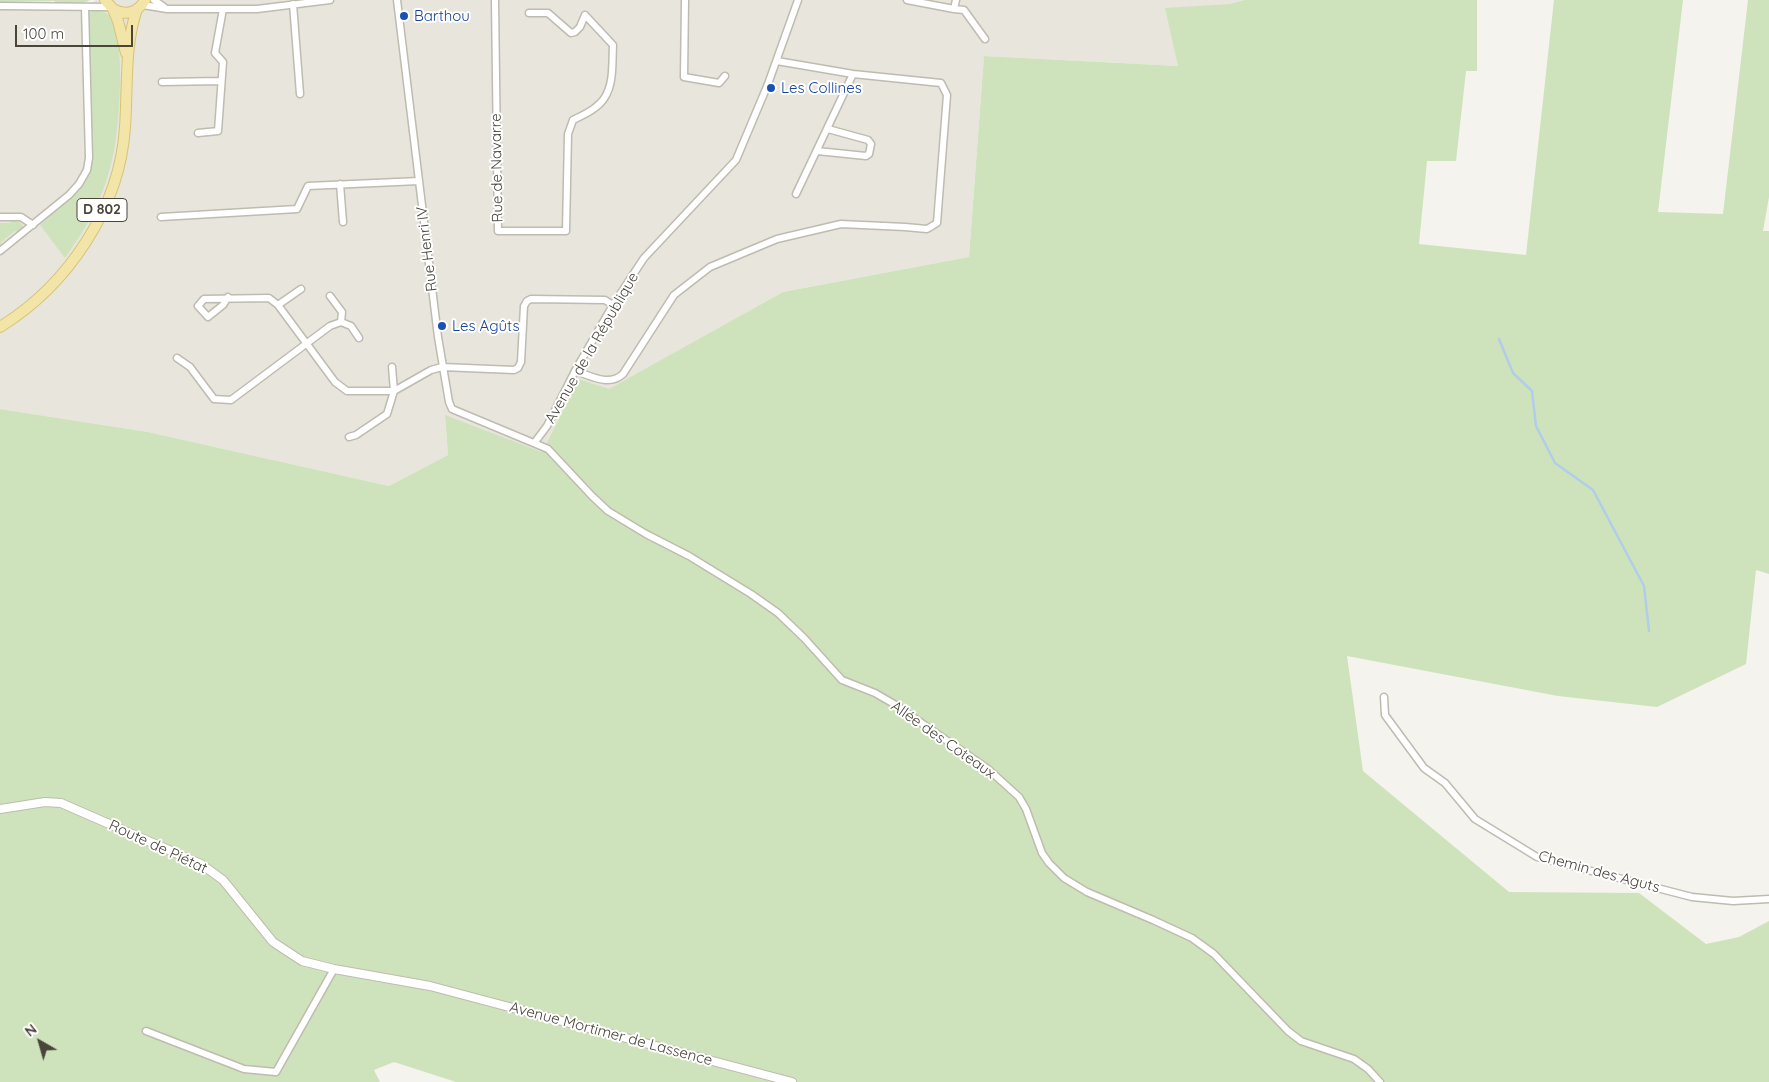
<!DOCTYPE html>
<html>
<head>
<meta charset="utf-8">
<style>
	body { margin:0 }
	#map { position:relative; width:1769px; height:1082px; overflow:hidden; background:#f5f3ed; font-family:Quicksand,sans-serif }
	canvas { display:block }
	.north { position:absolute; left:15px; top:1017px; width:50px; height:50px; -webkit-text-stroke:4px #fff; paint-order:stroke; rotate:322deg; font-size:14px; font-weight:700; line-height:20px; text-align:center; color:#49453b }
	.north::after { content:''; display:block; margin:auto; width:18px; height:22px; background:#49453b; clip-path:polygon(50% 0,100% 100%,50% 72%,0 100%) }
	.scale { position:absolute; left:15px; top:25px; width:118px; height:22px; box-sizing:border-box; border:2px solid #49453b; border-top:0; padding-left:6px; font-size:15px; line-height:18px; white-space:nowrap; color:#49453b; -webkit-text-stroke:4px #fff; paint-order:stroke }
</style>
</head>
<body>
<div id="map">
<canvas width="1769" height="1082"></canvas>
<div class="north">N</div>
<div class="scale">100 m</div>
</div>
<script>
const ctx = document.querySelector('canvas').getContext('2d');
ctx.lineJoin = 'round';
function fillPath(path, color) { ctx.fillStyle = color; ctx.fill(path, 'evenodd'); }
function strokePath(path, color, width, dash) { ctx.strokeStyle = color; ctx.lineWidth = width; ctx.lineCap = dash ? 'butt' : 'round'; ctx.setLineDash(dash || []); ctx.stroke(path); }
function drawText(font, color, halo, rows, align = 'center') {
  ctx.font = font + ' Quicksand,sans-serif'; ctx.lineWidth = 4; ctx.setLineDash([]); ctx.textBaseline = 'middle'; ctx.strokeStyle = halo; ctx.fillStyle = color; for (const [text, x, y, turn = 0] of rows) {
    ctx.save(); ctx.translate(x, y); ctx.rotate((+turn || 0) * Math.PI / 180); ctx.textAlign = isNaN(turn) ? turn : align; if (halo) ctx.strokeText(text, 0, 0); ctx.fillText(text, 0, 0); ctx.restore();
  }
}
const residential = new Path2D(`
	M96 0H1244L1230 4 1179 66 984 56 969 257 783 292 609 390 579 379 542 452 445 416 448 455 389 486 148 432 0 409V6L85 7Z`);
const green = new Path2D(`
	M0 0H90C81 6 67 3 56 3L54 1 0 2Z
	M1244 0H1477V71H1466L1456 161H1427L1419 244 1526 255 1554 0H1683L1658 212 1723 214 1748 0H1769V197L1763 231H1769V574L1756 570 1746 664 1657 707 1558 696 1347 656 1363 771 1509 892 1639 893 1706 944 1739 937 1769 921V1082H456L394 1062 374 1070 380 1082H0V409L148 432 389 486 448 455 445 415 542 452 579 379 609 389 783 292 969 257 984 56 1178 66 1165 8 1230 4Z
	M94 11C98 11 103 11 106 13 128 26 119 127 114 151 111 165 107 181 101 195 93 218 79 237 65 258L40 225C61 206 84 190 92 161L88 13Z
	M12 221 20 222 23 226 19 232 15 231 1 242 0 247V223H10Z`);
const stream = new Path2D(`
	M1499 339 1513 373 1532 391 1536 426 1555 463 1593 490 1644 586 1649 631`);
const minor = new Path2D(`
	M154 0 164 7
	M397 0 438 337 449 402 452 409 548 449 592 496 608 511 646 534 689 556 751 594 778 613 804 638 842 680 875 693 894 704 988 769 1019 797 1026 809 1042 853 1049 863 1064 878 1087 892 1153 920 1192 938 1214 954 1288 1031 1301 1041 1354 1059 1368 1069 1380 1082
	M495 0 498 231H566L568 134 573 120C583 115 599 108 605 97 614 83 612 62 613 45L585 15 580 27 575 32 571 33 548 13H529
	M685 0 684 77 719 83 725 76
	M907 0 954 9 956 0
	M293 4 300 94
	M143 5 167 9H257L330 0
	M0 6 110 7
	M954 9 964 10 985 39
	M162 82 221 81
	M198 133 218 131 223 62 215 53 223 9
	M817 151 866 156 869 154 871 144 868 140 828 129
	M340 184 343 222
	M796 194 853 74
	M0 217H21L33 225
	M161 217 297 209 308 186 419 181
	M0 251 69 195 79 184 87 170 89 158 85 7
	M330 296 342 312 341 322
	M228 297 223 305 208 317 198 306 204 299 269 298 278 305 335 382 347 391H394L431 370 442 367 514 370 518 368 521 362 524 306 527 301 531 299 605 300 613 305
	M278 305 301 289
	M177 358 190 367 214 399 231 400 330 326 341 322 351 326 359 338
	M575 371C592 376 609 387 623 374L674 295 710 267 777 239 841 224 905 227 927 229 937 223 947 95 941 83 853 74 777 61
	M349 437 356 435 387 414 394 391 392 367
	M535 442 547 426 575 371 613 305 644 258 736 160 768 84 798 0
	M1384 697 1385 715 1424 768 1445 783 1475 819 1537 857 1692 897 1733 901 1769 899
	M146 1031 244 1069 276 1072 334 969`);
const tertiary = new Path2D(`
	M0 809 45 802 61 803 201 864 223 880 273 942 302 961 334 969 430 986 792 1082`);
const primary = new Path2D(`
	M105 0 113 9 118 21 126 53
	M113 9C125 16 138 13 145 0
	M0 327C68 285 120 208 125 127 128 87 124 47 137 9`);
const markers = [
	[404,16,5,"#1a4fb4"],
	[771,88,5,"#1a4fb4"],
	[442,326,5,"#1a4fb4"]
];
const shields = [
	[102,210,50]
];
const shieldNames = [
	["D 802",102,210]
];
const transitNames = [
	["Barthou",414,16],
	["Les Collines",781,88],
	["Les Agûts",452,326]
];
const streetNames = [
	["Rue de Navarre",497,168,-91],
	["Rue Henri IV",427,249,-97],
	["Avenue de la République",592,348,-60],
	["Allée des Coteaux",943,740,35],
	["Route de Piétat",158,847,25],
	["Chemin des Aguts",1599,872,15],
	["Avenue Mortimer de Lassence",611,1034,15]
];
fillPath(residential, '#e8e5dc');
fillPath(green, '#cee3bb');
strokePath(stream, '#b2cde9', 2.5);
strokePath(minor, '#bfbbb0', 9);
strokePath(tertiary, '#bfbbb0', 10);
strokePath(primary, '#d6c379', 12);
strokePath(minor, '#fff', 6);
strokePath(tertiary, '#fff', 8);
strokePath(primary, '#f3e5a8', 10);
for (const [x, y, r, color] of markers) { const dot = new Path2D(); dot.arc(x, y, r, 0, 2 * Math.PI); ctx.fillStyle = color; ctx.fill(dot); strokePath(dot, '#fff', 2); }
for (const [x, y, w] of shields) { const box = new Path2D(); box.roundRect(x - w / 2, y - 11.5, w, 23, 4); ctx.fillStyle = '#fff'; ctx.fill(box); strokePath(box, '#49453b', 1); }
drawText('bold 14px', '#49453b', null, shieldNames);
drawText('15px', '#164399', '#fff', transitNames, 'left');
drawText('15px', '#49453b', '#fff', streetNames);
</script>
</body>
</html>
